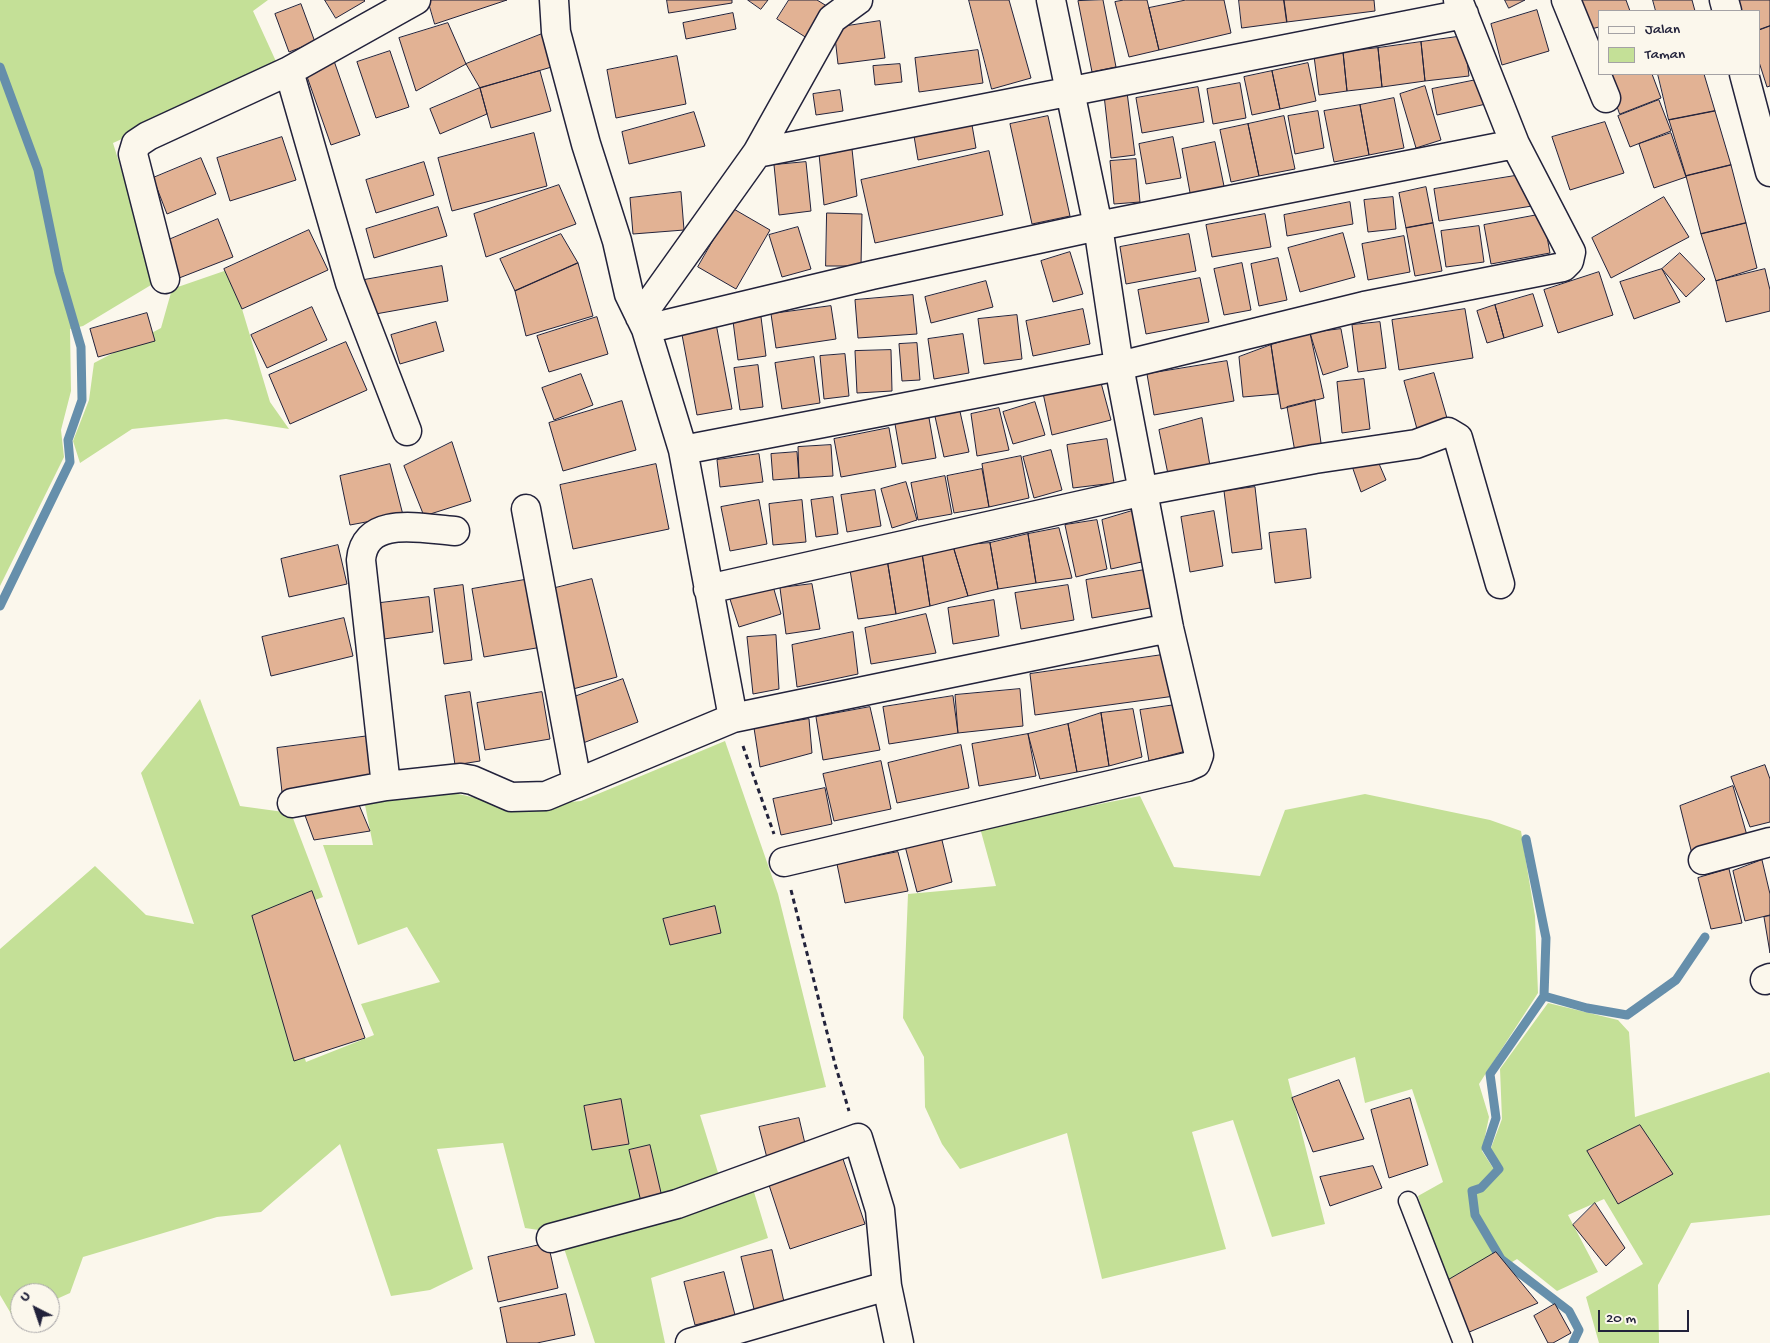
<!DOCTYPE html>
<html>
<head>
<meta charset="utf-8">
<style>
	body { margin:0 }
	#map { position:relative; width:1770px; height:1343px; overflow:hidden; background:#fbf7ec; font-family:"Gochi Hand",sans-serif }
	canvas { display:block }
	.legend { position:absolute; left:1598px; top:10px; width:162px; height:65px; box-sizing:border-box; background:#fbf7ec; border:1px solid #a4a2a5; margin:0; padding:6px 9px; list-style:none; font-size:15px; color:#22223b }
	.legend li { display:flex; align-items:center; gap:10px; height:25px }
	.legend b { width:25px; border:1px solid #a4a2a5 }
	.north { position:absolute; left:10px; top:1283px; width:50px; height:50px; box-sizing:border-box; background:#fbf7ec; border:1px solid #a4a2a5; border-radius:50%; rotate:319deg; font-size:14px; font-weight:700; line-height:20px; text-align:center; color:#22223b }
	.north::after { content:''; display:block; margin:auto; width:18px; height:22px; background:#22223b; clip-path:polygon(50% 0,100% 100%,50% 72%,0 100%) }
	.scale { position:absolute; left:1598px; top:1310px; width:91px; height:22px; box-sizing:border-box; border:2px solid #22223b; border-top:0; padding-left:6px; font-size:15px; line-height:18px; white-space:nowrap; color:#22223b; -webkit-text-stroke:4px #fbf7ec; paint-order:stroke }
</style>
</head>
<body>
<div id="map">
<canvas width="1770" height="1343"></canvas>
<ul class="legend">
<li><b style="height:6px;background:#fbf7ec"></b>Jalan</li>
<li><b style="height:14px;background:#c4e097"></b>Taman</li>
</ul>
<div class="north">U</div>
<div class="scale">20 m</div>
</div>
<script>
const ctx = document.querySelector('canvas').getContext('2d');
ctx.lineJoin = 'round';
function fillPath(path, color) { ctx.fillStyle = color; ctx.fill(path, 'evenodd'); }
function strokePath(path, color, width, dash) { ctx.strokeStyle = color; ctx.lineWidth = width; ctx.lineCap = dash ? 'butt' : 'round'; ctx.setLineDash(dash || []); ctx.stroke(path); }
const green = new Path2D(`
	M0 0H268L253 11 279 68 113 143 156 282 83 326 70 329 71 391 61 430 64 457 0 586Z
	M230 269 270 402 289 429 226 419 132 429 80 463 73 441 89 400 94 363 161 328 172 289Z
	M200 699 240 806 291 813 323 897 259 921 306 1062 374 1035 361 1004 440 982 407 927 358 945 323 845H373L365 805 441 790 515 807 581 801 725 741 778 894 826 1087 700 1115 725 1195 754 1192 768 1238 651 1278 665 1343H595L559 1233 525 1228 503 1143 437 1149 473 1269 430 1290 391 1296 340 1144 261 1212 217 1217 83 1257 70 1293 50 1302V1293H20V1315L13 1317 0 1295V949L95 866 146 915 194 924 141 773Z
	M1365 794 1490 820 1521 831 1535 916 1538 993 1479 1084 1489 1117 1482 1151 1493 1168 1491 1148 1502 1119 1500 1069 1548 1003 1618 1020 1629 1032 1635 1117 1769 1072 1770 1074V1215L1691 1223 1658 1285 1659 1343H1599L1586 1297 1643 1264 1604 1199 1568 1215 1598 1272 1557 1291 1517 1259 1450 1300 1418 1196 1443 1182 1412 1089 1365 1103 1355 1057 1288 1079 1325 1224 1272 1237 1233 1120 1192 1132 1226 1249 1102 1279 1067 1133 960 1169 942 1144 925 1107 924 1057 903 1018 908 894 996 886 980 828 1140 796 1174 867 1260 876 1285 810Z`);
const stream = new Path2D(`
	M0 67 38 170 59 272 81 347 82 400 68 440 70 462 0 606
	M1526 839 1546 938 1544 996 1490 1074 1496 1118 1486 1148 1499 1169 1481 1188 1472 1191 1475 1215 1501 1259 1569 1311 1579 1330 1573 1343
	M1544 996 1587 1008 1627 1015 1676 980 1705 937`);
const building = new Path2D(`
	M325 0H364L365 1 336 18Z
	M428 0H507L435 24Z
	M667 0H732V3L669 13Z
	M748 0H768L761 9Z
	M789 0H817L830 8 810 40 777 19Z
	M969 0H1009L1031 78 992 89Z
	M1103 0 1116 67 1092 72 1078 1Z
	M1124 0H1147L1159 50 1129 57 1115 2Z
	M1186 0H1224L1231 33 1159 50 1149 8Z
	M1239 0H1284L1287 22 1242 28Z
	M1284 0H1374L1375 11 1287 22Z
	M1505 0H1525L1509 8Z
	M1579 0H1626L1630 11H1599V27L1591 29Z
	M1653 0H1692L1695 11H1656Z
	M1737 0H1770V26L1759 30V11H1741Z
	M301 4 315 42 289 52 275 14Z
	M1537 10 1549 51 1502 65 1491 24Z
	M733 13 736 29 686 39 683 23Z
	M880 21 885 58 838 64 834 28Z
	M448 23 466 64 416 91 399 38Z
	M1770 26V86L1767 87 1759 62V30Z
	M542 34 555 66 480 88 466 64Z
	M1464 36 1469 76 1425 81 1421 42Z
	M1421 42 1425 81 1382 87 1378 48Z
	M1378 48 1382 87 1347 91 1343 52Z
	M978 50 983 83 919 92 915 58Z
	M390 51 409 107 376 118 357 62Z
	M1343 52 1347 91 1319 95 1314 56Z
	M677 56 686 104 616 118 607 70Z
	M333 58 360 135 331 145 304 68Z
	M1308 63 1316 101 1280 109 1272 71Z
	M900 64 902 82 875 85 873 66Z
	M540 71 551 111 491 128 480 88Z
	M1272 71 1280 109 1252 115 1244 77Z
	M1606 74H1652L1661 98 1620 114Z
	M1658 74H1704L1715 111 1669 120Z
	M1481 79 1486 104 1437 115 1432 89Z
	M1240 83 1246 118 1213 124 1207 89Z
	M1425 86 1441 140 1416 148 1400 94Z
	M1198 87 1204 122 1142 133 1136 98Z
	M480 88 487 114 440 134 430 109Z
	M840 90 843 111 816 115 813 94Z
	M1127 92 1135 155 1111 158 1104 95Z
	M1394 98 1404 148 1369 155 1360 105Z
	M1659 100 1671 131 1630 147 1618 116Z
	M1360 105 1369 155 1334 162 1324 111Z
	M1318 111 1324 148 1295 154 1288 116Z
	M1715 111 1731 165 1686 176 1669 120Z
	M694 112 705 146 629 164 622 132Z
	M1048 116 1070 216 1032 224 1010 124Z
	M1284 116 1295 169 1259 176 1248 124Z
	M1605 122 1624 173 1570 190 1552 137Z
	M1248 124 1259 176 1231 182 1220 130Z
	M972 125 976 148 918 160 914 136Z
	M534 133 547 186 452 211 438 158Z
	M1671 133 1686 177 1654 188 1639 144Z
	M282 137 296 180 230 201 217 158Z
	M1173 137 1181 178 1146 184 1139 144Z
	M1215 142 1225 191 1191 198 1182 149Z
	M852 149 857 196 824 205 819 154Z
	M989 151 1003 215 875 243 861 180Z
	M201 158 216 194 167 214 153 178Z
	M1136 159 1140 202 1114 204 1110 161Z
	M424 162 434 195 376 213 366 180Z
	M806 162 811 211 779 215 774 165Z
	M1731 165 1746 223 1701 234 1686 176Z
	M1527 174 1532 206 1439 221 1434 189Z
	M559 185 576 224 486 257 474 214Z
	M1426 187 1433 223 1406 228 1399 193Z
	M681 192 684 230 633 234 630 198Z
	M1393 197 1396 229 1368 232 1364 200Z
	M1664 197 1689 237 1611 278 1592 238Z
	M1350 202 1353 224 1287 236 1284 215Z
	M438 207 447 236 374 258 366 229Z
	M732 208 770 230 736 289 698 267Z
	M827 213 862 214 861 266H826Z
	M1265 214 1271 247 1212 257 1206 225Z
	M1543 214 1550 253 1491 264 1484 225Z
	M218 219 233 257 174 280 159 244Z
	M1433 223 1442 271 1415 276 1406 228Z
	M1746 223 1757 268 1716 281 1701 234Z
	M1479 226 1484 262 1446 267 1441 231Z
	M798 227 811 269 782 277 769 235Z
	M309 230 328 270 242 309 224 269Z
	M1343 233 1355 277 1300 292 1288 248Z
	M561 234 578 263 515 291 500 259Z
	M1189 234 1196 271 1126 284 1120 247Z
	M1404 236 1410 272 1368 280 1362 244Z
	M1070 252 1083 294 1053 302 1041 261Z
	M1680 253 1705 279 1686 297 1662 269Z
	M1278 258 1287 300 1259 306 1251 264Z
	M578 263 593 316 526 336 515 291Z
	M1242 263 1251 310 1224 315 1214 269Z
	M442 266 448 301 370 315 364 280Z
	M1662 269 1680 302 1634 319 1620 282Z
	M1765 269 1770 290V311L1726 322 1716 281Z
	M1599 272 1613 315 1558 333 1544 290Z
	M1200 278 1209 322 1146 334 1138 290Z
	M986 281 993 307 931 323 925 297Z
	M1533 294 1543 326 1504 338 1495 305Z
	M913 295 917 334 858 338 855 300Z
	M1495 305 1504 338 1487 343 1477 311Z
	M831 306 836 339 776 348 771 314Z
	M312 307 327 340 267 368 251 335Z
	M1083 309 1090 344 1033 356 1026 321Z
	M1465 309 1473 358 1399 370 1392 320Z
	M147 313 155 341 98 357 90 329Z
	M1017 315 1022 359 984 364 978 319Z
	M597 317 608 354 549 372 537 336Z
	M761 317 766 356 738 360 733 321Z
	M715 318 732 409 697 415 680 324Z
	M436 322 444 351 400 364 391 335Z
	M1380 322 1386 368 1358 372 1352 325Z
	M1341 329 1348 367 1323 375 1310 333Z
	M1310 333 1324 398 1281 409 1271 345Z
	M963 334 969 373 934 379 928 339Z
	M346 342 367 390 290 424 269 375Z
	M917 343 920 380 902 381 899 344Z
	M1271 345 1278 394 1243 397 1239 357Z
	M891 350 892 391 857 393 855 351Z
	M845 354 849 396 824 399 820 356Z
	M814 357 820 403 782 409 775 363Z
	M1227 361 1234 401 1154 415 1147 374Z
	M758 365 763 407 740 410 734 368Z
	M1434 373 1449 425 1417 429 1404 381Z
	M581 374 593 405 554 420 542 388Z
	M1100 379 1111 420 1052 435 1043 393Z
	M1364 379 1370 429 1342 433 1337 382Z
	M1315 400 1322 450 1295 452 1287 407Z
	M622 401 636 450 563 471 549 423Z
	M1035 402 1045 435 1013 444 1003 412Z
	M959 407 969 452 944 457 934 412Z
	M999 408 1009 450 977 456 971 414Z
	M929 418 936 458 902 464 895 424Z
	M1202 418 1211 472 1169 479 1159 430Z
	M889 428 896 467 841 477 834 439Z
	M1107 439 1114 483 1073 488 1067 445Z
	M452 442 471 501 424 516 404 466Z
	M831 445 833 476 799 478 798 447Z
	M1051 450 1062 490 1034 498 1023 457Z
	M797 452 799 478 773 480 771 454Z
	M759 454 763 482 720 487 717 460Z
	M1021 456 1029 498 989 507 982 464Z
	M1377 459 1386 480 1361 492 1352 466Z
	M390 464 403 515 350 525 340 476Z
	M656 464 669 529 573 549 560 485Z
	M982 469 989 507 954 513 947 476Z
	M945 476 952 514 918 520 911 483Z
	M906 482 917 520 892 528 881 489Z
	M1255 487 1262 549 1232 553 1224 491Z
	M875 490 881 526 847 532 841 495Z
	M833 497 838 534 816 537 811 500Z
	M759 500 767 544 730 551 721 507Z
	M802 500 806 542 773 545 769 504Z
	M1132 511 1146 561 1111 569 1102 520Z
	M1214 511 1223 566 1190 572 1181 517Z
	M1097 520 1107 569 1076 577 1065 525Z
	M1059 528 1072 578 1036 583 1028 534Z
	M1306 529 1311 578 1275 583 1269 533Z
	M1028 534 1036 583 998 589 990 543Z
	M990 543 998 589 968 596 953 546Z
	M338 545 347 584 289 597 281 559Z
	M953 546 968 596 930 606 922 553Z
	M922 553 930 606 896 614 887 559Z
	M887 559 896 614 858 619 850 570Z
	M1150 569 1156 607 1092 618 1086 580Z
	M530 579 542 647 484 657 472 589Z
	M592 579 617 677 573 689 547 590Z
	M771 579 781 614 739 627 728 593Z
	M812 584 820 629 786 634 780 588Z
	M463 585 472 660 444 664 434 589Z
	M1068 585 1074 620 1021 629 1015 593Z
	M429 597 433 632 377 640 372 604Z
	M994 600 999 636 953 644 948 608Z
	M926 614 936 653 871 664 865 628Z
	M344 618 353 656 271 676 262 637Z
	M853 632 858 674 797 687 792 645Z
	M776 635 779 689 753 694 747 637Z
	M1169 654 1175 696 1035 715 1030 674Z
	M623 679 638 722 583 743 566 700Z
	M1020 689 1023 726 958 733 955 695Z
	M470 692 480 761 455 765 445 696Z
	M542 692 550 739 485 750 477 703Z
	M953 696 958 733 889 744 883 707Z
	M1175 705 1186 751 1149 761 1140 710Z
	M870 707 880 750 823 760 816 717Z
	M1133 709 1142 757 1109 766 1101 713Z
	M1101 713 1109 766 1077 772 1068 724Z
	M809 719 812 753 760 767 754 728Z
	M1068 724 1077 772 1040 779 1028 734Z
	M1028 734 1036 776 979 786 972 744Z
	M369 736 375 780 282 792 277 748Z
	M961 745 969 788 897 803 888 763Z
	M881 761 891 809 834 821 823 774Z
	M1765 765 1770 779V822L1750 827 1731 777Z
	M1733 786 1748 839 1693 858 1680 806Z
	M825 788 832 824 781 835 773 799Z
	M357 800 370 831 314 840 303 810Z
	M941 836 952 882 917 892 905 846Z
	M898 852 908 891 845 903 837 864Z
	M1762 860 1770 894V915L1745 921 1733 871Z
	M1729 869 1742 923 1711 929 1698 878Z
	M312 891 365 1038 294 1061 252 916Z
	M715 906 721 933 670 945 663 919Z
	M1770 916V953L1764 917Z
	M1339 1080 1364 1139 1313 1152 1292 1098Z
	M1410 1098 1428 1165 1389 1178 1371 1110Z
	M621 1099 629 1144 592 1150 584 1106Z
	M799 1118 806 1148 767 1158 759 1127Z
	M1640 1125 1673 1174 1618 1204 1587 1151Z
	M650 1145 662 1197 641 1202 629 1150Z
	M843 1159 865 1224 790 1249 769 1185Z
	M1373 1166 1382 1188 1330 1206 1320 1177Z
	M1595 1203 1625 1248 1606 1266 1573 1225Z
	M548 1243 558 1288 498 1302 488 1257Z
	M772 1250 785 1306 755 1313 741 1257Z
	M1496 1252 1538 1303 1467 1333 1445 1282Z
	M724 1272 735 1315 695 1325 684 1282Z
	M566 1294 575 1335 537 1343H507L500 1308Z
	M1555 1304 1571 1333 1553 1343H1548L1534 1316Z`);
const path = new Path2D(`
	M743 746 774 834
	M791 890 835 1064 849 1111`);
const lane = new Path2D(`
	M1408 1201 1463 1343`);
const street = new Path2D(`
	M554 0 556 32 586 144 617 241 629 294 646 329 683 450 733 718 1169 628
	M1566 0 1606 98
	M1724 0 1727 11
	M1744 74 1770 172
	M757 153 1464 14
	M165 279 133 154 136 144 148 136 289 71
	M640 317 757 153 832 19 858 0
	M646 329 872 275 1098 226 1515 144 1458 0
	M407 431 350 283 289 71 416 0
	M683 450 1119 366 1364 306 1563 267 1569 261 1571 252 1515 144
	M526 509 577 783
	M455 531C423 529 365 514 361 560L386 786 461 778 472 780 511 797 546 796 733 718
	M708 589 1144 491 1315 459 1416 444 1448 432 1458 438 1500 584
	M292 803 386 786
	M1703 860 1770 842
	M784 862 1187 767 1196 763 1199 755 1169 628 1119 366 1098 226 1051 0
	M1765 980 1770 978
	M551 1238 677 1204 858 1138 880 1210 887 1286 899 1343
	M690 1343 887 1286`);
fillPath(green, '#c4e097');
strokePath(stream, '#668fab', 9);
fillPath(building, '#e2b294');
strokePath(building, '#22223b', 1);
strokePath(lane, '#22223b', 21);
strokePath(street, '#22223b', 31);
strokePath(path, '#22223b', 3, [5, 4]);
strokePath(lane, '#fbf7ec', 18);
strokePath(street, '#fbf7ec', 28);
</script>
</body>
</html>
